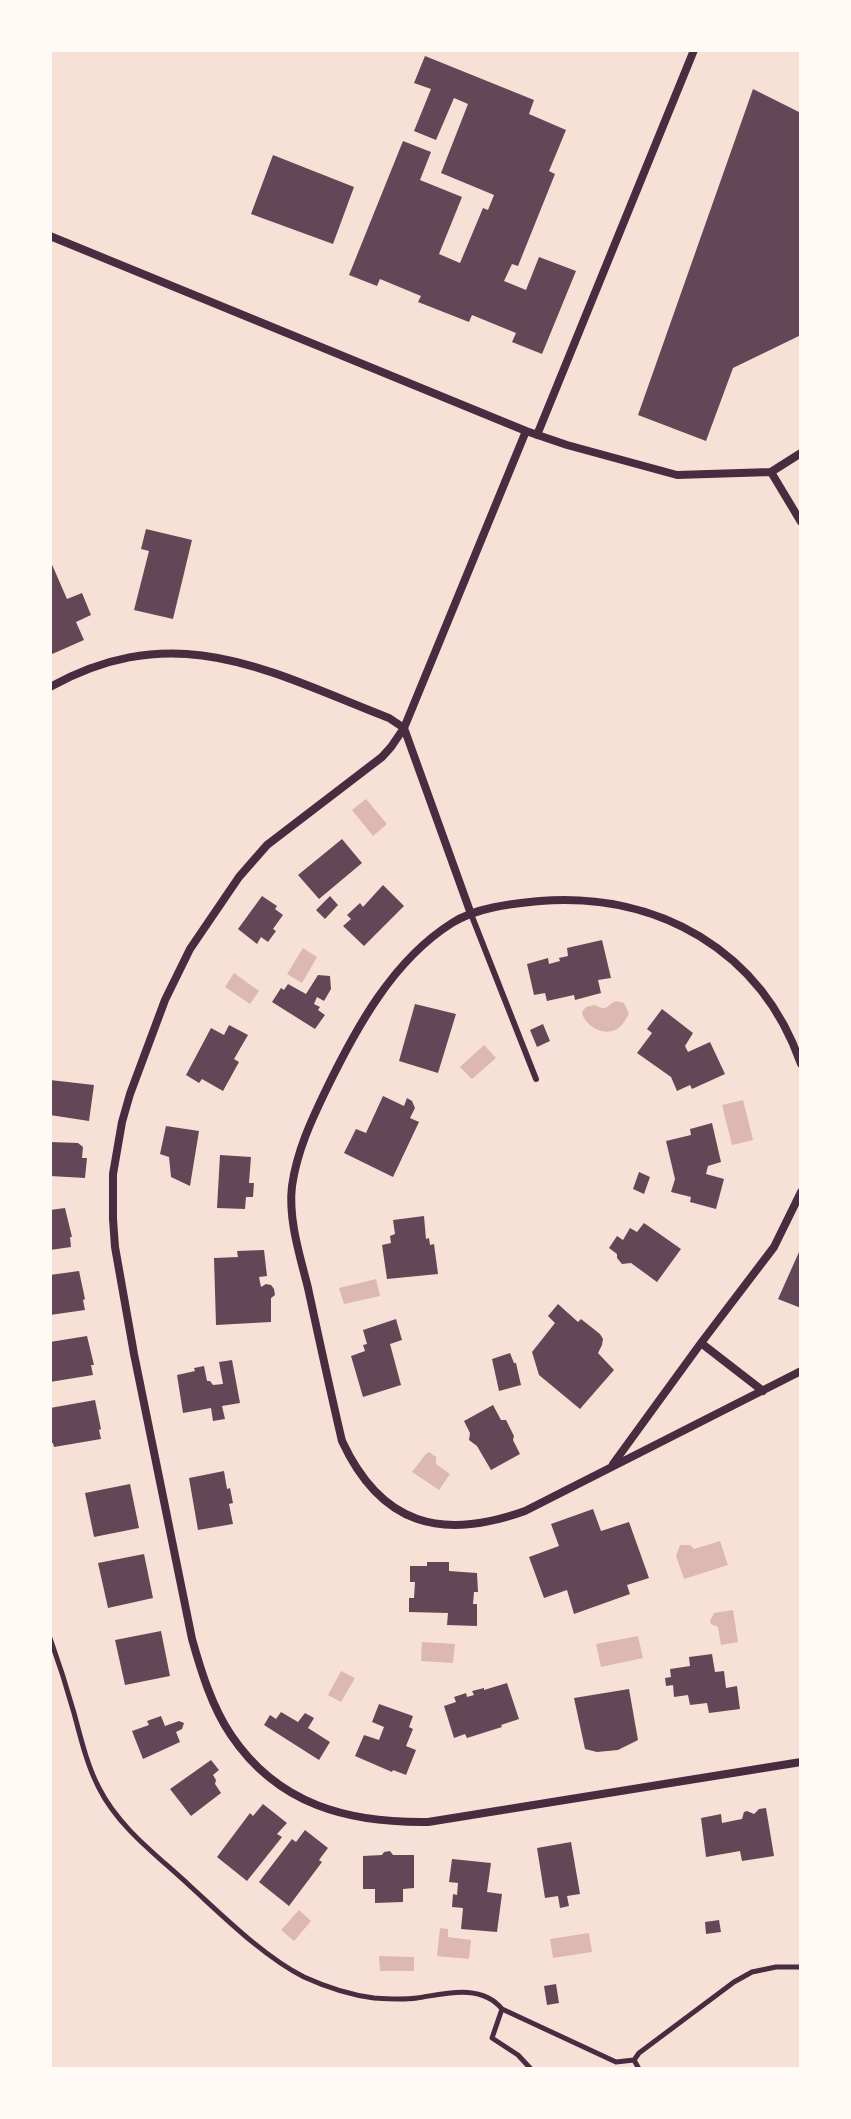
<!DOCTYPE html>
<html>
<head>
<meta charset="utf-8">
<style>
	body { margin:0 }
	#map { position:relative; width:851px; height:2119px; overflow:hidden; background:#f7e1d7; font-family:Lato,sans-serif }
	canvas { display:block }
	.frame { position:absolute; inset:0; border:52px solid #fffaf5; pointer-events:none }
</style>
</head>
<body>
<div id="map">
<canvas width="851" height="2119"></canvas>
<div class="frame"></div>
</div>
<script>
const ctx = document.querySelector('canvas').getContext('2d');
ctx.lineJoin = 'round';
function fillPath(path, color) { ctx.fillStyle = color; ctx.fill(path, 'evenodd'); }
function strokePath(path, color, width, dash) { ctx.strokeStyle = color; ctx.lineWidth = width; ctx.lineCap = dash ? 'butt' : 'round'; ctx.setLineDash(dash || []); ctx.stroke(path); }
const water = new Path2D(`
	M366 799 387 824 373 836 352 810Z
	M303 948 317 957 302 983 287 974Z
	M234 973 259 991 250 1004 225 987Z
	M616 1001 624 1003 629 1014C626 1019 621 1028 615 1030 602 1036 584 1025 582 1012L586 1007 595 1005C608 1012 605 1006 616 1001Z
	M484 1045 496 1058 472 1079 460 1067Z
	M743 1100 753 1140 732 1145 722 1105Z
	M376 1279 380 1296 344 1304 339 1288Z
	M429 1452 436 1457V1464L450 1474 439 1490 412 1472 425 1455Z
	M720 1541 728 1565 684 1579 676 1556 680 1545H690L694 1549Z
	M733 1610 738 1642 721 1645 718 1627 711 1624 710 1621 714 1613Z
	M638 1636 643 1658 601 1667 596 1644Z
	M422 1642 455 1644 453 1663 421 1661Z
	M341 1671 355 1678 341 1702 328 1695Z
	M299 1910 311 1921 294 1941 281 1930Z
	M440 1928 448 1929V1937L471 1940 469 1959 437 1956Z
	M589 1933 592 1952 553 1958 550 1939Z
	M379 1956 414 1957V1971H380Z`);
const building = new Path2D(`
	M425 56 534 100 529 114 566 130 549 171 555 174 518 266 512 264 504 281 526 290 539 257 576 271 542 354 512 342 516 333 472 315 469 322 418 302 421 296 380 279 377 286 349 275 403 141 431 152 420 180 462 197 439 254 460 263 483 208 488 210 494 195 441 173 468 104 454 98 436 140 414 131 431 89 414 83Z
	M753 89 801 113V335L733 368 706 441 638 415Z
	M273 155 354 187 333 244 251 214Z
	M146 529 192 540 173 619 134 610 149 551 141 549Z
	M50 560 67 599 82 593 91 615 76 622 84 640 50 655Z
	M342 839 362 863 319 899 298 875Z
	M383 885 404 906 364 946 343 926 351 919 347 915 360 903 363 907Z
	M262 896 277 906 275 909 283 915 273 929 276 931 268 942 261 937 257 944 238 929Z
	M330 896 338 905 325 919 316 910Z
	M602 940 611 978 598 980 601 993 575 1000 574 995 547 1001 545 993 534 995 527 964 548 958 549 964 560 961 559 958 568 956 567 948Z
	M318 975 330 976 331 989 324 1001 317 997 314 1004 320 1007 318 1010 325 1015 315 1029 272 1002 281 988 284 990 288 984 306 994Z
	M415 1004 456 1014 438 1073 399 1061Z
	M662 1009 693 1033 685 1046 688 1052 710 1042 725 1074 692 1089 690 1085 677 1091 671 1077 637 1053 652 1033 647 1029Z
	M543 1024 550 1041 537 1047 530 1030Z
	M229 1025 248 1035 234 1059 239 1062 223 1091 202 1079 199 1083 186 1075 211 1028 224 1035Z
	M50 1080 94 1085 89 1121 50 1115Z
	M383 1096 404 1106 407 1098 412 1101 415 1108 410 1118 419 1122 393 1177 344 1153 356 1129 366 1133Z
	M712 1123 721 1162 708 1166 706 1174 724 1179 716 1209 690 1202 691 1197 671 1192 675 1179 666 1141 691 1135 690 1129Z
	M166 1126 199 1131 190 1186 171 1177 169 1157 160 1154Z
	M50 1142 78 1143 83 1147 82 1158H87L85 1178 50 1176Z
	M220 1155 251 1157 249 1183H254L253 1197H246L245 1209 217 1208Z
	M639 1172 650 1177 644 1194 633 1189Z
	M65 1208 72 1237H70L71 1247 50 1250V1210Z
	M424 1216 426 1239 429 1238 430 1245 434 1244 438 1274 387 1279 382 1245 391 1243 390 1236 395 1234 393 1220Z
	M644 1223 681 1249 657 1282 631 1263 622 1264 617 1258V1254L609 1248 617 1236 623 1240 630 1228 637 1232Z
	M264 1250 267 1276 259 1277 261 1287 266 1284 271 1285 274 1289 275 1295 271 1298V1322L216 1325 214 1258 238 1257 237 1251Z
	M799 1252 801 1253V1308L778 1299Z
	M79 1271 85 1299 83 1300 85 1310 50 1315V1275Z
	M558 1304 578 1322 581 1319 600 1334 603 1339 602 1345 598 1353 614 1370 580 1409 539 1375 532 1352 555 1323 548 1316Z
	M396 1319 402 1340 390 1344 401 1385 363 1397 351 1356 365 1351 363 1345 367 1344 363 1330Z
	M87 1336 94 1365H91L93 1375 50 1382V1342Z
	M510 1353 514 1363H516L521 1385 499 1391 492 1359Z
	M232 1360 240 1403 222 1406 225 1419 213 1421 211 1408 183 1413 177 1375 195 1371 194 1368 204 1366 207 1381H210L213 1385 223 1384 219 1362Z
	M95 1400 101 1429 99 1430 101 1439 54 1447 53 1443H50V1408Z
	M493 1405 501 1420H506L514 1436 513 1440 520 1454 491 1470 477 1446 469 1440 470 1433 464 1421Z
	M224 1471 227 1489 230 1488 233 1503 229 1504 233 1524 198 1530 189 1478Z
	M130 1484 139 1528 94 1537 85 1493Z
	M593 1509 601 1531 629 1522 649 1578 627 1585 630 1594 574 1614 567 1590 544 1598 529 1557 559 1546 551 1524Z
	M144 1554 153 1598 108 1608 98 1563Z
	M427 1562H449V1571L477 1573 478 1592H474L473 1604H477V1626L447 1625 448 1613 409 1612V1598H414L415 1582H410V1566H427Z
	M161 1631 170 1676 125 1685 115 1640Z
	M712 1654 715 1672 724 1671 726 1688 737 1686 740 1709 709 1713 707 1703 690 1705 688 1695 674 1697 673 1685 666 1686 665 1678 671 1677 670 1669 690 1666 689 1657Z
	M507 1683 519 1719 501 1725 502 1727 467 1738 465 1734 454 1738 444 1706 456 1702 454 1697 466 1693 467 1697 474 1695 472 1691 484 1688V1690Z
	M629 1689 638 1740 618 1750 597 1752 585 1749 574 1698Z
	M379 1704 413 1716 409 1727 413 1729 406 1746 416 1750 406 1775 393 1770 392 1772 355 1756 364 1735 379 1740 384 1727 372 1722Z
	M281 1712 298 1722 305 1713 314 1718 308 1728 330 1742 319 1760 264 1725 270 1715 276 1719Z
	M161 1716 165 1726 179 1721 184 1723 182 1729 176 1732 180 1742 143 1759 132 1731 149 1725 147 1721Z
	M211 1760 219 1770 213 1775 216 1780 215 1784 221 1793 191 1816 170 1789Z
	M263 1804 287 1823 277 1834 282 1837 247 1881 217 1857 250 1813 253 1816Z
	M766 1808 774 1856 742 1861 740 1851 706 1857 701 1818 721 1814 722 1823 742 1819 744 1812 747 1811 754 1814 759 1809Z
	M305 1830 328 1848 319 1860 322 1862 289 1906 259 1882 292 1839 296 1842Z
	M571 1842 580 1894 567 1896 569 1906 560 1908 558 1896 545 1898 537 1848Z
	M390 1851 393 1855H414V1888L403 1889V1902L375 1903V1889H363V1856L382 1855 384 1852Z
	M452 1859 491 1863 487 1892 502 1894 497 1932 461 1929 463 1908 452 1907 453 1894 457 1895 458 1883 449 1882Z
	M719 1920 721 1932 706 1934 705 1922Z
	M556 1984 559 2003 547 2005 544 1986Z`);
const path = new Path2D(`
	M50 1638C59 1663 67 1688 74 1713 81 1739 87 1765 99 1788 119 1828 158 1856 190 1886 223 1916 264 1957 304 1977 326 1987 350 1995 374 1998 387 1999 403 2000 417 1998 444 1994 481 1983 502 2009L616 2062 634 2060 639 2053 734 1982 752 1972 776 1967H801
	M502 2009 492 2038 518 2055 531 2069
	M634 2060 639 2069`);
const service = new Path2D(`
	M471 914 536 1079`);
const minor = new Path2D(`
	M50 236 526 431 567 445 677 475 771 472 801 453
	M526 431 404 728 391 747 382 757 267 845 239 877 190 949 165 1000 130 1094 122 1122 113 1174V1219L115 1247 134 1354 192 1639C201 1671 212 1707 231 1735 278 1805 348 1823 428 1822L801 1762
	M537 435 694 50
	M771 472 801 522
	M50 687C177 617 268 671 389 718L404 728 471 914
	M801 1064C761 950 658 892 540 901 511 904 477 907 452 923 393 960 356 1028 326 1090 311 1121 297 1151 292 1186 288 1219 300 1256 308 1288 319 1339 330 1390 342 1441 381 1525 441 1541 525 1511L801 1371
	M701 1343 763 1391
	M613 1464 701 1343 774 1247 801 1192`);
fillPath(water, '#dcb8b0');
fillPath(building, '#644757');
strokePath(path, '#4a2c40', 5);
strokePath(service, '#4a2c40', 6);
strokePath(minor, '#4a2c40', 8);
</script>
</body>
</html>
